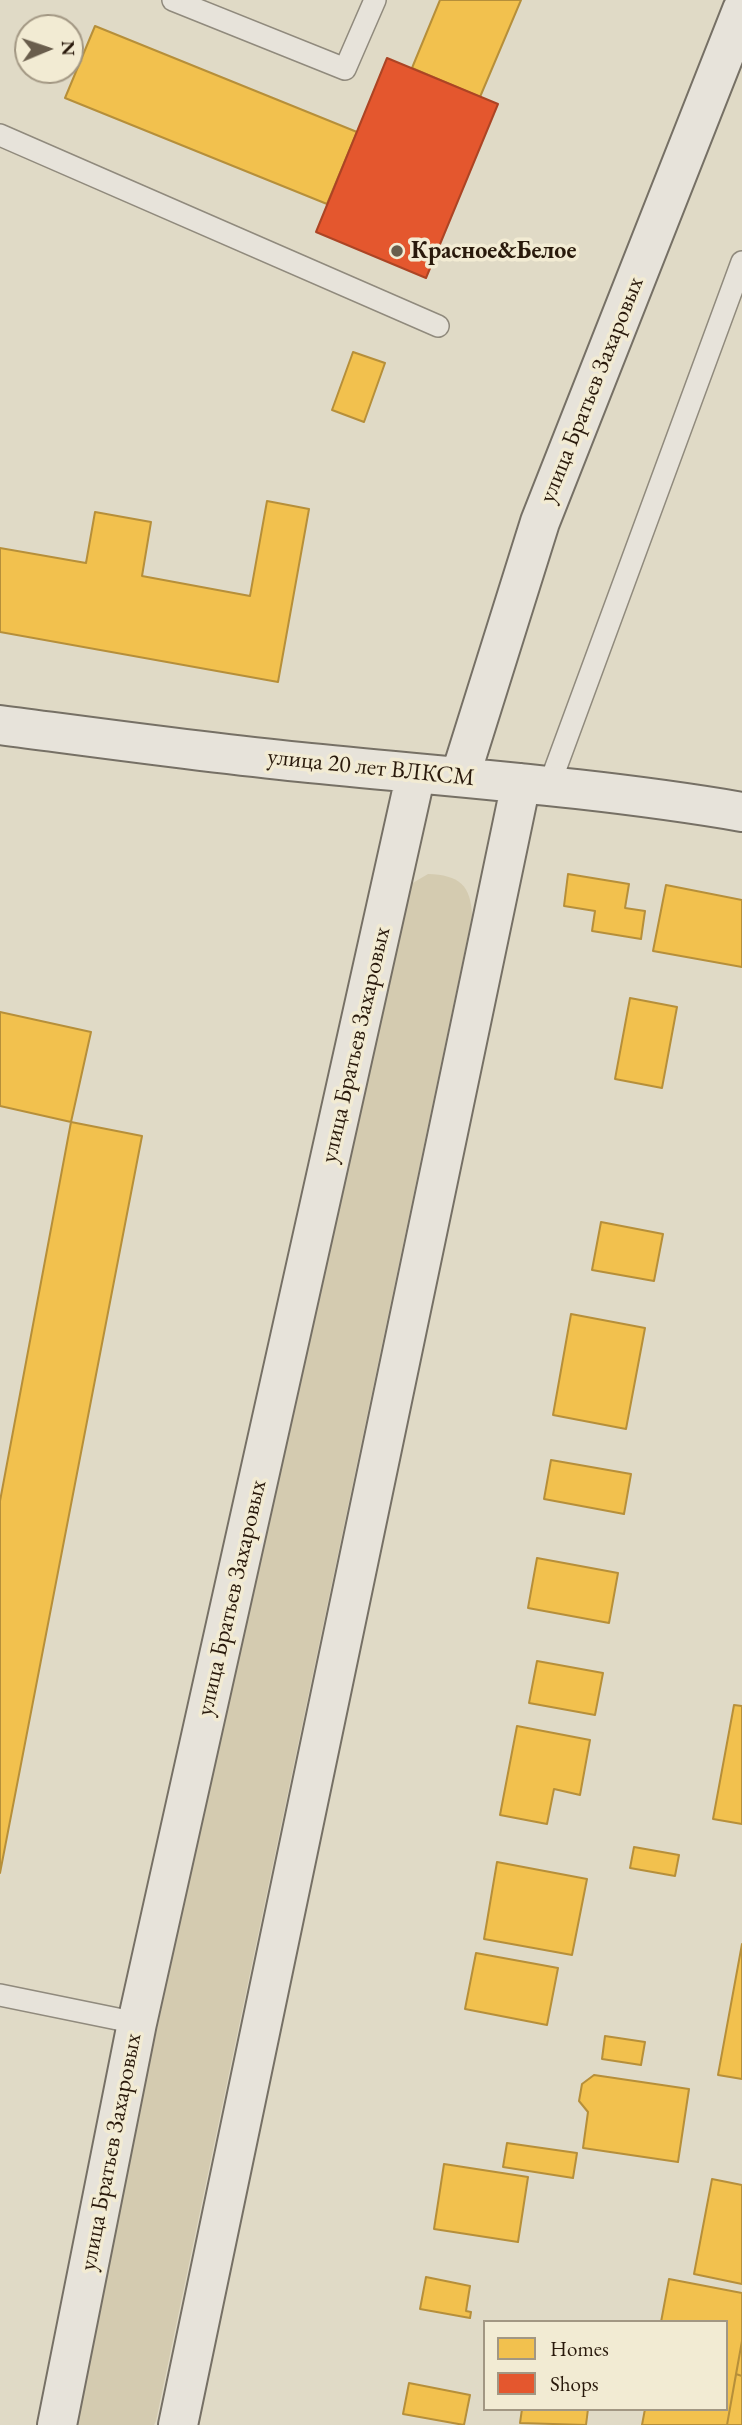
<!DOCTYPE html>
<html>
<head>
<meta charset="utf-8">
<style>
	body { margin:0 }
	#map { position:relative; width:742px; height:2425px; overflow:hidden; background:#e0dac6; font-family:"EB Garamond",serif }
	canvas { display:block }
	.legend { position:absolute; left:483px; top:2320px; width:245px; height:91px; box-sizing:border-box; background:#f2ebd3; border:2px solid #a29783; margin:0; padding:9px 12px; list-style:none; font-size:21px; color:#29190b }
	.legend li { display:flex; align-items:center; gap:14px; height:35px }
	.legend b { width:35px; border:2px solid #a29783 }
	.north { position:absolute; left:14px; top:14px; width:70px; height:70px; box-sizing:border-box; background:#f2ebd3; border:2px solid #a29783; border-radius:50%; rotate:88deg; font-size:19px; font-weight:700; line-height:28px; text-align:center; color:#29190b }
	.north::after { content:''; display:block; margin:auto; width:24px; height:32px; background:#695d4c; clip-path:polygon(50% 0,100% 100%,50% 72%,0 100%) }
</style>
</head>
<body>
<div id="map">
<canvas width="742" height="2425"></canvas>
<ul class="legend">
<li><b style="height:19px;background:#f2c14e"></b>Homes</li>
<li><b style="height:19px;background:#e4572e"></b>Shops</li>
</ul>
<div class="north">N</div>
</div>
<script>
const ctx = document.querySelector('canvas').getContext('2d');
ctx.lineJoin = 'round';
function fillPath(path, color) { ctx.fillStyle = color; ctx.fill(path, 'evenodd'); }
function strokePath(path, color, width, dash) { ctx.strokeStyle = color; ctx.lineWidth = width; ctx.lineCap = dash ? 'butt' : 'round'; ctx.setLineDash(dash || []); ctx.stroke(path); }
function drawText(font, color, halo, rows, align = 'center') {
  ctx.font = font + ' "EB Garamond",serif'; ctx.lineWidth = 7; ctx.setLineDash([]); ctx.textBaseline = 'middle'; ctx.strokeStyle = halo; ctx.fillStyle = color; for (const [text, x, y, turn = 0] of rows) {
    ctx.save(); ctx.translate(x, y); ctx.rotate((+turn || 0) * Math.PI / 180); ctx.textAlign = isNaN(turn) ? turn : align; if (halo) ctx.strokeText(text, 0, 0); ctx.fillText(text, 0, 0); ctx.restore();
  }
}
const green = new Path2D(`
	M428 874C459 875 471 885 472 916L156 2421 154 2425H77L75 2406 402 902 411 884Z`);
const homes = new Path2D(`
	M440 0H521L480 97 412 68Z
	M95 26 357 132 327 204 65 98Z
	M353 352 385 363 364 422 332 410Z
	M267 501 309 509 278 682 0 632V548L86 563 95 512 151 522 142 576 250 596Z
	M568 874 629 884 625 908 645 911 641 939 592 931 595 911 564 906Z
	M666 885 742 900V967L653 951Z
	M630 998 677 1007 662 1088 615 1079Z
	M0 1012 91 1032 71 1122 0 1106Z
	M71 1122 142 1136 0 1873V1501Z
	M601 1222 663 1234 654 1281 592 1270Z
	M571 1314 645 1328 626 1429 553 1415Z
	M551 1460 631 1474 624 1514 544 1499Z
	M537 1558 618 1573 609 1623 528 1608Z
	M537 1661 603 1673 595 1715 529 1703Z
	M734 1705 742 1706V1824L713 1819Z
	M517 1726 590 1740 580 1795 554 1789 547 1824 500 1815Z
	M634 1847 679 1855 675 1876 630 1868Z
	M497 1862 587 1879 572 1955 484 1939Z
	M742 1944V2079L718 2075Z
	M476 1953 558 1968 547 2025 465 2009Z
	M605 2036 645 2042 641 2065 602 2059Z
	M594 2075 689 2089 678 2162 583 2148 588 2112 579 2101 582 2084Z
	M507 2143 577 2153 573 2178 503 2167Z
	M444 2164 528 2177 518 2242 434 2229Z
	M712 2179 742 2185V2284L694 2274Z
	M426 2277 470 2286 466 2311 471 2312 470 2318 420 2309Z
	M669 2279 742 2293V2341L727 2425H642L645 2409H726V2322H661Z
	M742 2341V2376L736 2374Z
	M736 2374 742 2376V2425H727Z
	M409 2383 470 2395 464 2425 403 2414Z
	M522 2409H588L586 2425 520 2423Z`);
const shops = new Path2D(`
	M387 58 498 104 426 278 316 232Z`);
const lane = new Path2D(`
	M173 0 345 69 375 0
	M0 135 438 326
	M549 786 742 262
	M0 1995 137 2023`);
const secondary = new Path2D(`
	M0 725C100 738 200 752 300 762 447 777 596 787 742 812
	M460 777 540 522 742 10
	M57 2425 137 2023 416 773
	M178 2425 521 783`);
const markers = [
	[397,251,7,"#695d4c"]
];
const poiNames = [
	["Красное&Белое",411,251]
];
const streetNames = [
	["улица Братьев Захаровых",592,390,-68],
	["улица 20 лет ВЛКСМ",371,768,6],
	["улица Братьев Захаровых",356,1045,-77],
	["улица Братьев Захаровых",232,1598,-77],
	["улица Братьев Захаровых",111,2152,-79]
];
fillPath(green, '#d4cbb0');
fillPath(homes, '#f2c14e');
strokePath(homes, '#b68f3a', 2);
fillPath(shops, '#e4572e');
strokePath(shops, '#ac4424', 2);
strokePath(lane, '#908a7d', 24);
strokePath(secondary, '#767065', 42);
strokePath(lane, '#e7e3da', 21);
strokePath(secondary, '#e7e3da', 38);
for (const [x, y, r, color] of markers) { const dot = new Path2D(); dot.arc(x, y, r, 0, 2 * Math.PI); ctx.fillStyle = color; ctx.fill(dot); strokePath(dot, '#f2ebd3', 2.5); }
drawText('bold 24px', '#29190b', '#f2ebd3', poiNames, 'left');
drawText('24px', '#29190b', '#f2ebd3', streetNames);
</script>
</body>
</html>
